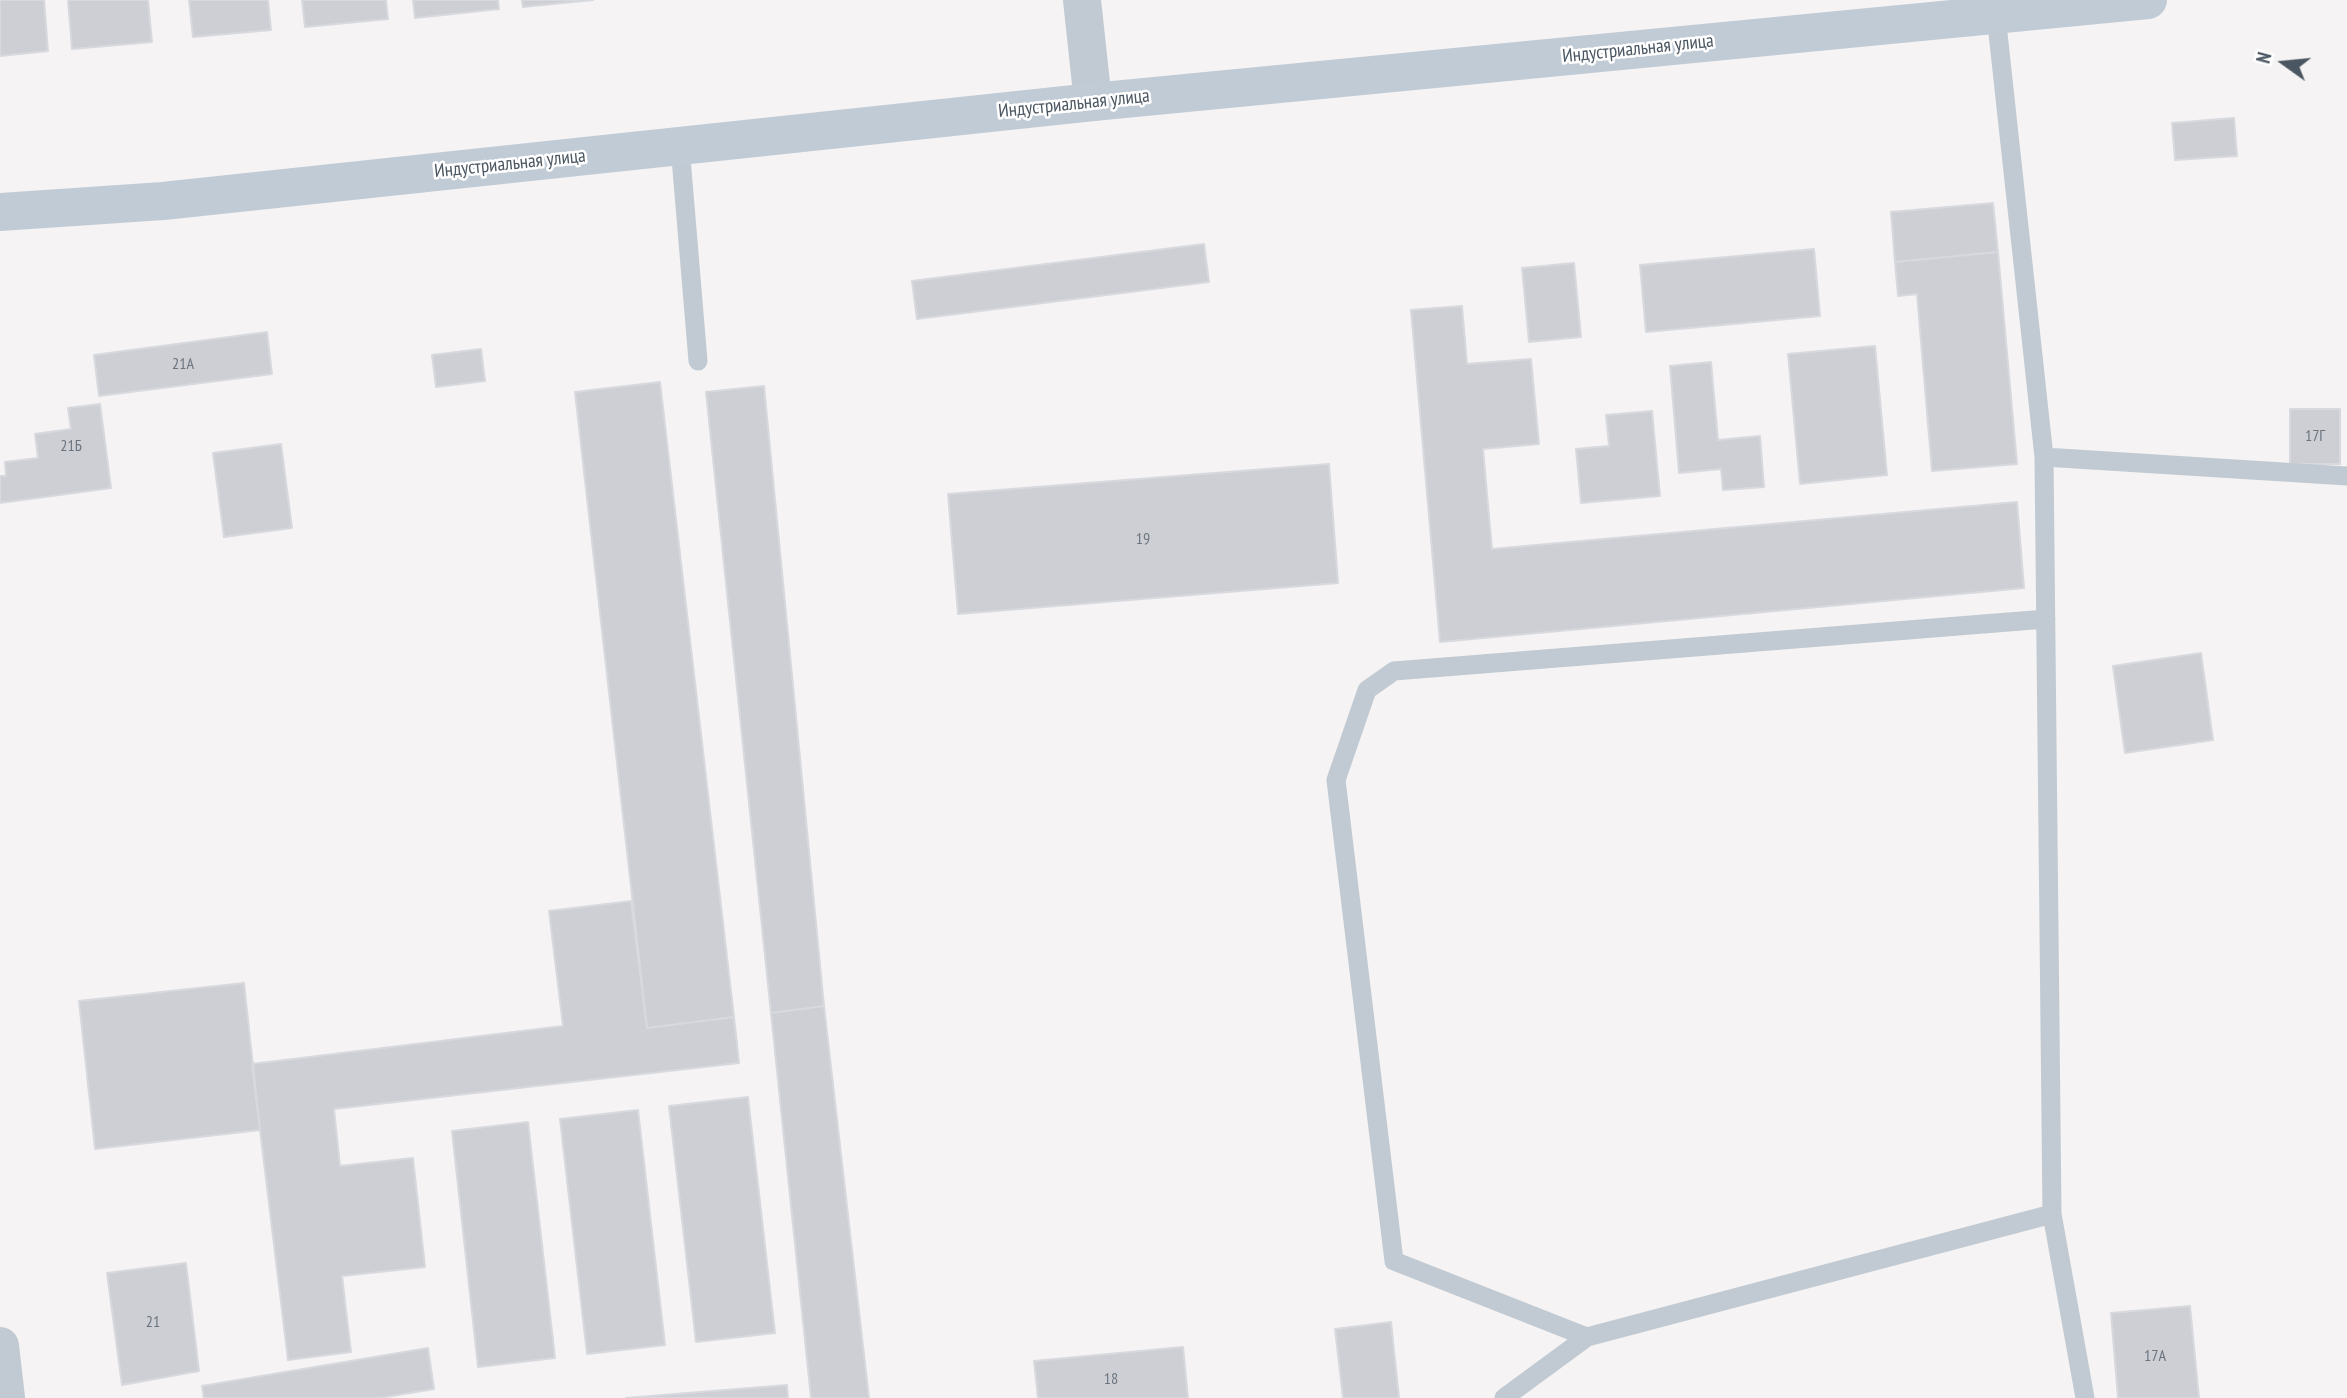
<!DOCTYPE html>
<html>
<head>
<meta charset="utf-8">
<style>
	body { margin:0 }
	#map { position:relative; width:2347px; height:1398px; overflow:hidden; background:#f5f3f3; font-family:"PT Sans Narrow",sans-serif }
	canvas { display:block }
	.north { position:absolute; left:2249px; top:28px; width:70px; height:70px; -webkit-text-stroke:5px #fff; paint-order:stroke; rotate:285deg; font-size:19px; font-weight:700; line-height:28px; text-align:center; color:#4a5661 }
	.north::after { content:''; display:block; margin:auto; width:24px; height:32px; background:#4a5661; clip-path:polygon(50% 0,100% 100%,50% 72%,0 100%) }
</style>
</head>
<body>
<div id="map">
<canvas width="2347" height="1398"></canvas>
<div class="north">N</div>
</div>
<script>
const ctx = document.querySelector('canvas').getContext('2d');
ctx.lineJoin = 'round';
function fillPath(path, color) { ctx.fillStyle = color; ctx.fill(path, 'evenodd'); }
function strokePath(path, color, width, dash) { ctx.strokeStyle = color; ctx.lineWidth = width; ctx.lineCap = dash ? 'butt' : 'round'; ctx.setLineDash(dash || []); ctx.stroke(path); }
function drawText(font, color, halo, rows, align = 'center') {
  ctx.font = font + ' "PT Sans Narrow",sans-serif'; ctx.lineWidth = 5; ctx.setLineDash([]); ctx.textBaseline = 'middle'; ctx.strokeStyle = halo; ctx.fillStyle = color; for (const [text, x, y, turn = 0] of rows) {
    ctx.save(); ctx.translate(x, y); ctx.rotate((+turn || 0) * Math.PI / 180); ctx.textAlign = isNaN(turn) ? turn : align; if (halo) ctx.strokeText(text, 0, 0); ctx.fillText(text, 0, 0); ctx.restore();
  }
}
const building = new Path2D(`
	M0 0H44L48 51 0 56Z
	M68 0H148L152 42 72 49Z
	M189 0H268L271 30 193 37Z
	M302 0H386L388 19 305 27Z
	M413 0H498L499 9 415 18Z
	M522 0H593L523 7Z
	M2234 118 2237 156 2175 160 2172 123Z
	M1993 203 1998 252 1895 262 1891 212Z
	M1204 244 1209 282 917 319 912 281Z
	M1814 249 1820 316 1646 332 1640 265Z
	M1998 252 2017 464 1932 471 1917 294 1898 296 1895 262Z
	M1574 263 1581 337 1529 342 1522 268Z
	M1462 306 1467 364 1531 359 1539 444 1483 449 1492 549 2017 502 2024 588 1440 642 1411 310Z
	M267 332 272 374 99 396 94 355Z
	M1875 346 1887 475 1800 484 1788 354Z
	M481 349 485 381 436 387 432 355Z
	M1711 362 1718 440 1760 436 1764 487 1723 490 1721 469 1679 473 1670 366Z
	M660 382 734 1017 647 1028 575 392Z
	M764 386 824 1006 771 1013 706 392Z
	M100 404 111 488 0 503V476H6L5 462 38 458 35 434 71 429 68 408Z
	M2290 409H2340V464H2290Z
	M1652 411 1660 496 1581 503 1576 449 1609 446 1606 415Z
	M281 444 292 528 224 537 213 453Z
	M1329 464 1338 583 958 614 948 494Z
	M2201 653 2213 740 2125 753 2113 666Z
	M631 901 647 1028 734 1017 739 1063 334 1109 340 1166 413 1158 425 1267 342 1276 351 1352 288 1360 252 1064 563 1026 549 911Z
	M244 983 260 1130 95 1149 79 1001Z
	M824 1006 869 1398H811L771 1013Z
	M748 1097 775 1333 696 1342 669 1106Z
	M638 1110 665 1345 587 1354 560 1119Z
	M528 1122 555 1358 478 1367 452 1131Z
	M186 1263 199 1371 122 1385 107 1273Z
	M2190 1306 2199 1398H2118L2111 1313Z
	M1391 1322 1399 1398H1343L1335 1329Z
	M1183 1347 1188 1398H1038L1034 1361Z
	M428 1348 434 1389 380 1398H204L202 1386Z
	M787 1385 788 1398H626Z`);
const lane = new Path2D(`
	M1996 15 2044 457 2052 1214 2085 1398
	M680 146 698 361
	M2044 457 2347 476
	M1587 1337 1394 1261 1336 780 1367 690 1394 671 2046 619
	M1504 1398 1587 1337 2052 1214`);
const street = new Path2D(`
	M1082 0 1093 102
	M0 1346 6 1398`);
const secondary = new Path2D(`
	M0 212 163 201 1093 102 2148 0`);
const numberNames = [
	["21А",183,364],
	["17Г",2315,436],
	["21Б",71,446],
	["19",1143,539],
	["21",153,1322],
	["17А",2155,1356],
	["18",1111,1379]
];
const streetNames = [
	["Индустриальная улица",1638,49,-6],
	["Индустриальная улица",1074,104,-6],
	["Индустриальная улица",510,164,-6]
];
fillPath(building, '#cdcfd5');
strokePath(building, '#d7d9de', 2);
strokePath(lane, '#c1cad2', 19);
strokePath(street, '#c1cad2', 38);
strokePath(secondary, '#c1cbd6', 38);
drawText('16px', '#6b747e', null, numberNames);
drawText('19px', '#4a5661', '#fff', streetNames);
</script>
</body>
</html>
